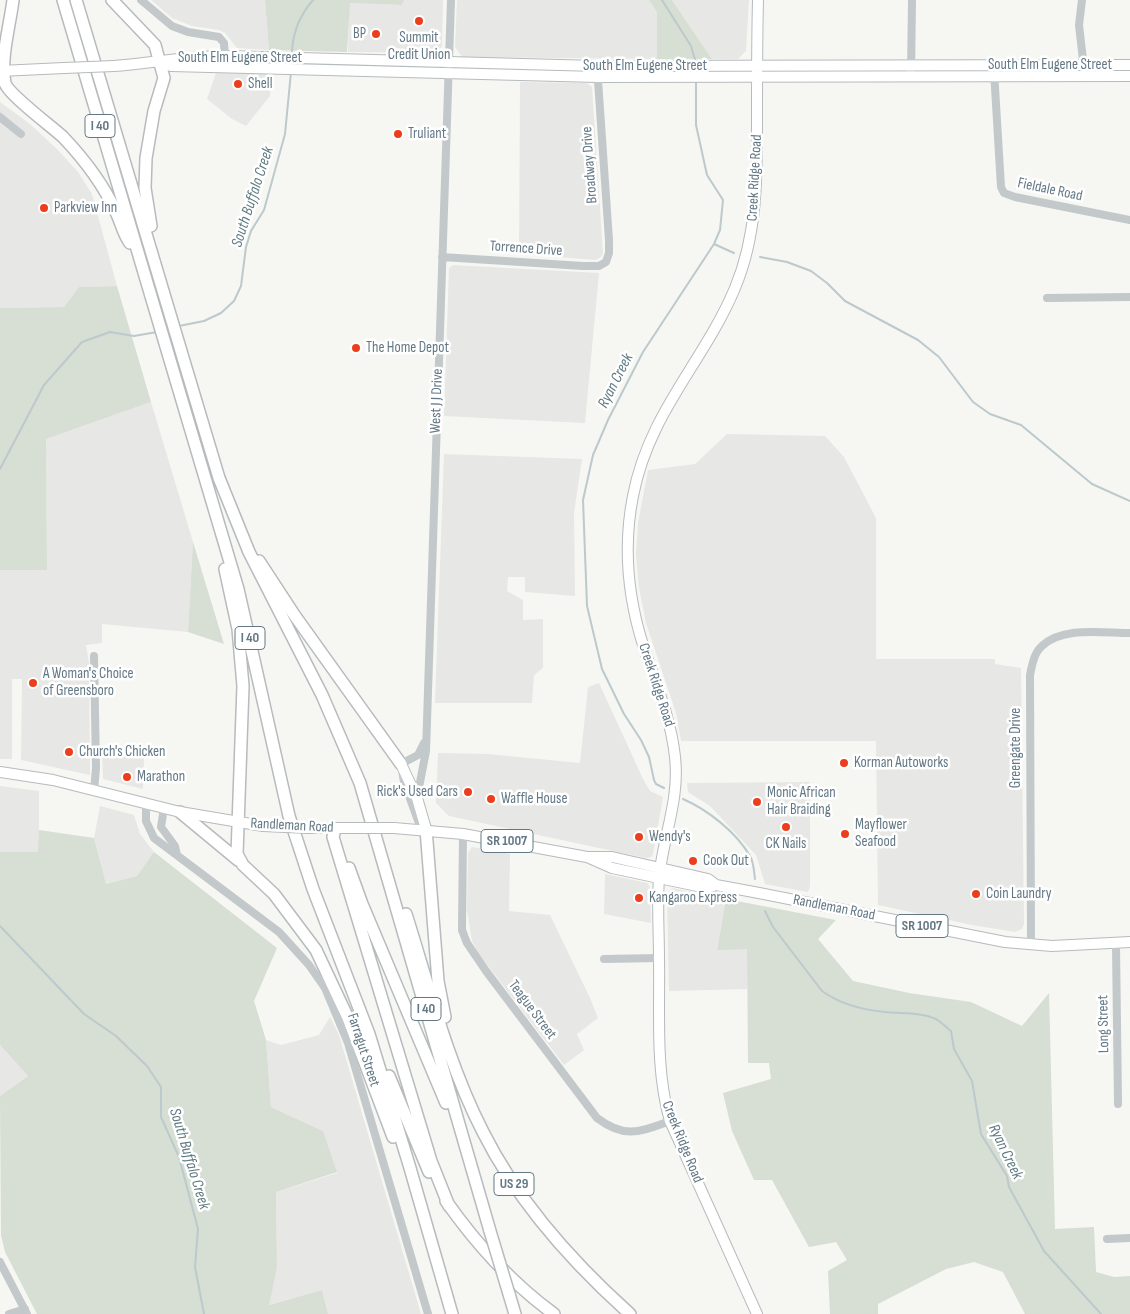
<!DOCTYPE html>
<html>
<head>
<meta charset="utf-8">
<style>
	body { margin:0 }
	canvas { display:block; background:#f6f6f2 }
</style>
</head>
<body>
<canvas width="1130" height="1314"></canvas>
<script>
const ctx = document.querySelector('canvas').getContext('2d');
ctx.lineJoin = 'round';
function fillPath(path, color) { ctx.fillStyle = color; ctx.fill(path, 'evenodd'); }
function strokePath(path, color, width, dash) { ctx.strokeStyle = color; ctx.lineWidth = width; ctx.lineCap = dash ? 'butt' : 'round'; ctx.setLineDash(dash || []); ctx.stroke(path); }
function drawText(font, color, halo, rows, align = 'center') {
  ctx.font = font + ' "Sofia Sans Condensed",sans-serif'; ctx.lineWidth = 5; ctx.setLineDash([]); ctx.textBaseline = 'middle'; ctx.strokeStyle = halo; ctx.fillStyle = color; for (const [text, x, y, turn = 0] of rows) {
    ctx.save(); ctx.translate(x, y); ctx.rotate((+turn || 0) * Math.PI / 180); ctx.textAlign = isNaN(turn) ? turn : align; if (halo) ctx.strokeText(text, 0, 0); ctx.fillText(text, 0, 0); ctx.restore();
  }
}
const built = new Path2D(`
	M151 0H265L269 50 237 48 225 33 219 30 192 26 172 18Z
	M404 0H443L442 46 437 53 348 52 349 3 402 5Z
	M457 0H649L657 12V59L462 57 455 47Z
	M672 0H749L746 51 738 59H712Z
	M216 73 271 74 270 96 246 126 232 119 207 99Z
	M520 82 587 83 592 87 603 253 601 257 596 260 519 254Z
	M0 102 30 124 58 150 78 172 92 194 117 286 79 287 64 307 0 308Z
	M453 265 599 273 585 423 444 416 449 268Z
	M151 402 193 542 188 632 102 624V643L86 645 89 662 90 775 21 760 22 679H12V759H0V570L47 569 46 439Z
	M727 434 825 436 844 457 876 518V659H995V664L1021 668 1024 924 1022 929 1015 932 972 925 878 905 876 741H681L676 713 646 623 639 588 636 555 638 523 648 470 695 464Z
	M444 454 582 459 574 513 575 596 525 592V577H508L507 591 523 600V620L543 619V668L534 675 532 703H435Z
	M599 683 643 779 650 791 663 797 653 854 651 857 646 858 449 816 436 803 438 753 488 754 580 763 588 687Z
	M102 750 144 758 143 789 103 779Z
	M810 782V886L808 892 765 884 756 855 710 806 688 792 687 783Z
	M0 786 39 791V852H0Z
	M100 806 134 815 140 834 154 852 137 876 106 884 94 838Z
	M472 847 510 854 509 911 550 915 590 998 598 1018 577 1034 584 1050 564 1065 479 954 472 941 467 910 468 853Z
	M605 874 647 883 650 887 651 923 604 914Z
	M672 888 726 899 717 949 747 948V989L669 991 667 893Z
	M330 1017 339 1035 421 1314H328L322 1290 268 1305 277 1267 276 1192 337 1173 323 1131 271 1107 266 1040 281 1045 319 1035Z
	M0 1045 28 1076 0 1096Z`);
const green = new Path2D(`
	M265 0H404L402 5 350 3 347 52 269 50Z
	M649 0H672L712 59H657V12Z
	M117 286 151 402 46 439 47 570H0V308L64 307 79 287Z
	M193 542 224 644 188 632Z
	M39 830 94 838 106 884 137 876 154 852 277 948 254 1001 266 1040 271 1107 323 1131 337 1172 276 1192 277 1267 269 1305 322 1290 328 1314H37L5 1252 1 1235 0 1096 28 1076 0 1045V852H38Z
	M726 899 836 920 818 939 853 981 909 993 971 1002 1022 1026 1049 993 1055 1229 1094 1227 1096 1272 1114 1277 1130 1276V1314H1025L1003 1272 974 1262 946 1269 878 1304V1314H830L828 1271 847 1260 836 1242 809 1247 772 1180H754L732 1131 723 1093 771 1079 769 1063H748L747 949 717 950Z`);
const stream = new Path2D(`
	M662 0 691 46 696 63
	M292 55C292 34 299 16 313 0
	M714 244 734 253
	M760 257 787 262 811 271 827 283 845 301 918 340 939 357 973 402 990 414 1021 425 1092 484 1130 501
	M179 326 204 321 221 313 234 301 241 286 246 247 251 231 264 210 285 134 291 72
	M0 469 44 385 82 342 110 332 134 336 157 332
	M664 788 656 784 654 780 649 757 641 740 624 714 602 669 587 606 583 500 593 455 608 420 643 352 714 244 720 230 723 200 707 175 696 125V81
	M683 799C708 810 736 832 750 856 754 863 754 872 755 879
	M765 911 773 927 822 991C840 1004 863 1010 885 1012 901 1014 921 1012 936 1019 941 1022 946 1027 951 1031L954 1049 972 1081 981 1134 1007 1176 1009 1187 1044 1251 1101 1314
	M0 926 84 1014 116 1036 147 1066 161 1087V1117L179 1157 198 1229 195 1267 204 1314`);
const minor = new Path2D(`
	M141 0 172 26 188 32 219 37 224 43 225 61
	M1082 0 1079 25 1084 69
	M994 71 1001 187 1004 193 1015 197 1130 220
	M911 76 912 0
	M0 117 21 134
	M442 257 583 266H599L606 262 609 253V240L597 66
	M1047 298 1130 297
	M94 791 96 768 94 656
	M417 798 426 751 451 0
	M146 804V821L154 838 279 932 309 965 325 988 348 1043 428 1314
	M164 808 161 827 175 846 177 855
	M421 829 404 782 401 764 418 755 424 743
	M463 834 462 930 467 943 486 971 597 1118C625 1139 639 1132 670 1121
	M1116 944 1118 1104
	M1031 945 1030 675C1032 665 1034 653 1042 646 1063 626 1103 633 1130 633
	M604 959 659 958
	M1107 1239 1130 1238
	M0 1262 27 1314
	M9 1314 25 1309`);
const major = new Path2D(`
	M160 62 171 66 598 77 1130 76
	M114 66C151 63 187 56 225 56L597 66 1130 65
	M0 71 64 68
	M401 764 417 798 426 829
	M0 772 53 780 180 812 263 826
	M308 828H357
	M394 828 463 834 587 857H612L708 879 716 885
	M587 857 612 868 659 878 707 888 716 885 759 893 1005 942 1052 946 1130 942
	M757 1314 670 1121C655 1069 660 1013 659 959 659 932 657 904 659 878 663 837 680 799 675 757 671 718 655 682 643 645 628 597 623 546 633 496 649 412 704 362 735 288 758 233 757 175 757 116 757 78 757 39 758 0`);
const highway = new Path2D(`
	M13 0C10 25 0 59 5 83 8 94 51 126 63 137 84 159 103 184 116 212 121 222 123 234 130 243
	M63 0 238 589 289 816 313 889 369 1034 410 1168 452 1314
	M76 0 219 478 249 552 322 695 360 783 490 1231
	M112 0 155 45 164 78 154 111 146 158 145 188 151 226
	M259 561 295 616 401 764
	M225 569 238 629 243 686 237 854 243 865 274 894 316 950 348 1018 393 1137
	M180 812 238 860
	M335 829 333 837 431 1161 449 1206
	M426 829 438 981 445 1017
	M349 868 362 904 446 1103
	M406 914C429 987 448 1064 483 1132 518 1202 572 1262 630 1314
	M389 1076 429 1172
	M446 1201C477 1245 510 1282 554 1314
	M509 1294 515 1314`);
const majorBridge = new Path2D(`
	M64 68 114 66
	M263 826 308 828
	M357 828H394`);
const highwayBridge = new Path2D(`
	M490 1231 509 1294`);
const markers = [
	[419,21,5,"#ec3d1c"],
	[376,34,5,"#ec3d1c"],
	[238,84,5,"#ec3d1c"],
	[398,134,5,"#ec3d1c"],
	[44,208,5,"#ec3d1c"],
	[356,348,5,"#ec3d1c"],
	[33,683,5,"#ec3d1c"],
	[69,752,5,"#ec3d1c"],
	[844,763,5,"#ec3d1c"],
	[127,777,5,"#ec3d1c"],
	[468,792,5,"#ec3d1c"],
	[491,799,5,"#ec3d1c"],
	[757,802,5,"#ec3d1c"],
	[786,827,5,"#ec3d1c"],
	[845,834,5,"#ec3d1c"],
	[639,837,5,"#ec3d1c"],
	[693,861,5,"#ec3d1c"],
	[976,894,5,"#ec3d1c"],
	[639,898,5,"#ec3d1c"]
];
const shields = [
	[100,126,30],
	[250,638,30],
	[507,841,52],
	[922,926,52],
	[426,1009,30],
	[514,1184,40]
];
const shieldNames = [
	["I 40",100,126],
	["I 40",250,638],
	["SR 1007",507,841],
	["SR 1007",922,926],
	["I 40",426,1009],
	["US 29",514,1184]
];
const poiNames = [
	["BP",366,34,"right"],
	["Summit",419,38,"center"],
	["Credit Union",419,55,"center"],
	["Shell",248,84],
	["Truliant",408,134],
	["Parkview Inn",54,208],
	["The Home Depot",366,348],
	["A Woman's Choice",43,674],
	["of Greensboro",43,691],
	["Church's Chicken",79,752],
	["Korman Autoworks",854,763],
	["Marathon",137,777],
	["Rick's Used Cars",458,792,"right"],
	["Monic African",767,793],
	["Hair Braiding",767,810],
	["Waffle House",501,799],
	["Mayflower",855,825],
	["Seafood",855,842],
	["Wendy's",649,837],
	["CK Nails",786,844,"center"],
	["Cook Out",703,861],
	["Coin Laundry",986,894],
	["Kangaroo Express",649,898]
];
const streetNames = [
	["South Elm Eugene Street",240,58],
	["South Elm Eugene Street",1050,65],
	["South Elm Eugene Street",645,66],
	["Broadway Drive",590,165,-94],
	["Creek Ridge Road",755,178,-87],
	["Fieldale Road",1050,190,12],
	["Torrence Drive",526,249,4],
	["West J J Drive",437,401,-88],
	["Creek Ridge Road",656,685,72],
	["Greengate Drive",1016,748,-90],
	["Randleman Road",292,826,3],
	["Randleman Road",834,908,11],
	["Teague Street",532,1010,53],
	["Long Street",1104,1024,-91],
	["Farragut Street",363,1050,72],
	["Creek Ridge Road",682,1142,68]
];
const waterNames = [
	["South Buffalo Creek",253,197,-72],
	["Ryan Creek",616,381,-63],
	["Ryan Creek",1005,1152,64],
	["South Buffalo Creek",189,1159,73]
];
fillPath(built, '#e7e7e5');
fillPath(green, '#d7ded3');
strokePath(stream, '#bcc9cd', 2);
strokePath(major, '#b6bbbe', 12);
strokePath(highway, '#b7bbbe', 14);
strokePath(minor, '#c3c8ca', 8);
strokePath(major, '#fff', 10);
strokePath(highway, '#fff', 11);
strokePath(majorBridge, '#b6bbbe', 12, []);
strokePath(highwayBridge, '#b7bbbe', 14, []);
strokePath(majorBridge, '#fff', 10);
strokePath(highwayBridge, '#fff', 11);
for (const [x, y, r, color] of markers) { const dot = new Path2D(); dot.arc(x, y, r, 0, 2 * Math.PI); ctx.fillStyle = color; ctx.fill(dot); strokePath(dot, '#fff', 2); }
for (const [x, y, w] of shields) { const box = new Path2D(); box.roundRect(x - w / 2, y - 11.5, w, 23, 4); ctx.fillStyle = '#fff'; ctx.fill(box); strokePath(box, '#637885', 1); }
drawText('bold 14px', '#637885', null, shieldNames);
drawText('15px', '#637885', '#fff', poiNames, 'left');
drawText('15px', '#637885', '#fff', streetNames);
drawText('italic 16px', '#5f7b82', '#fff', waterNames);
</script>
</body>
</html>
